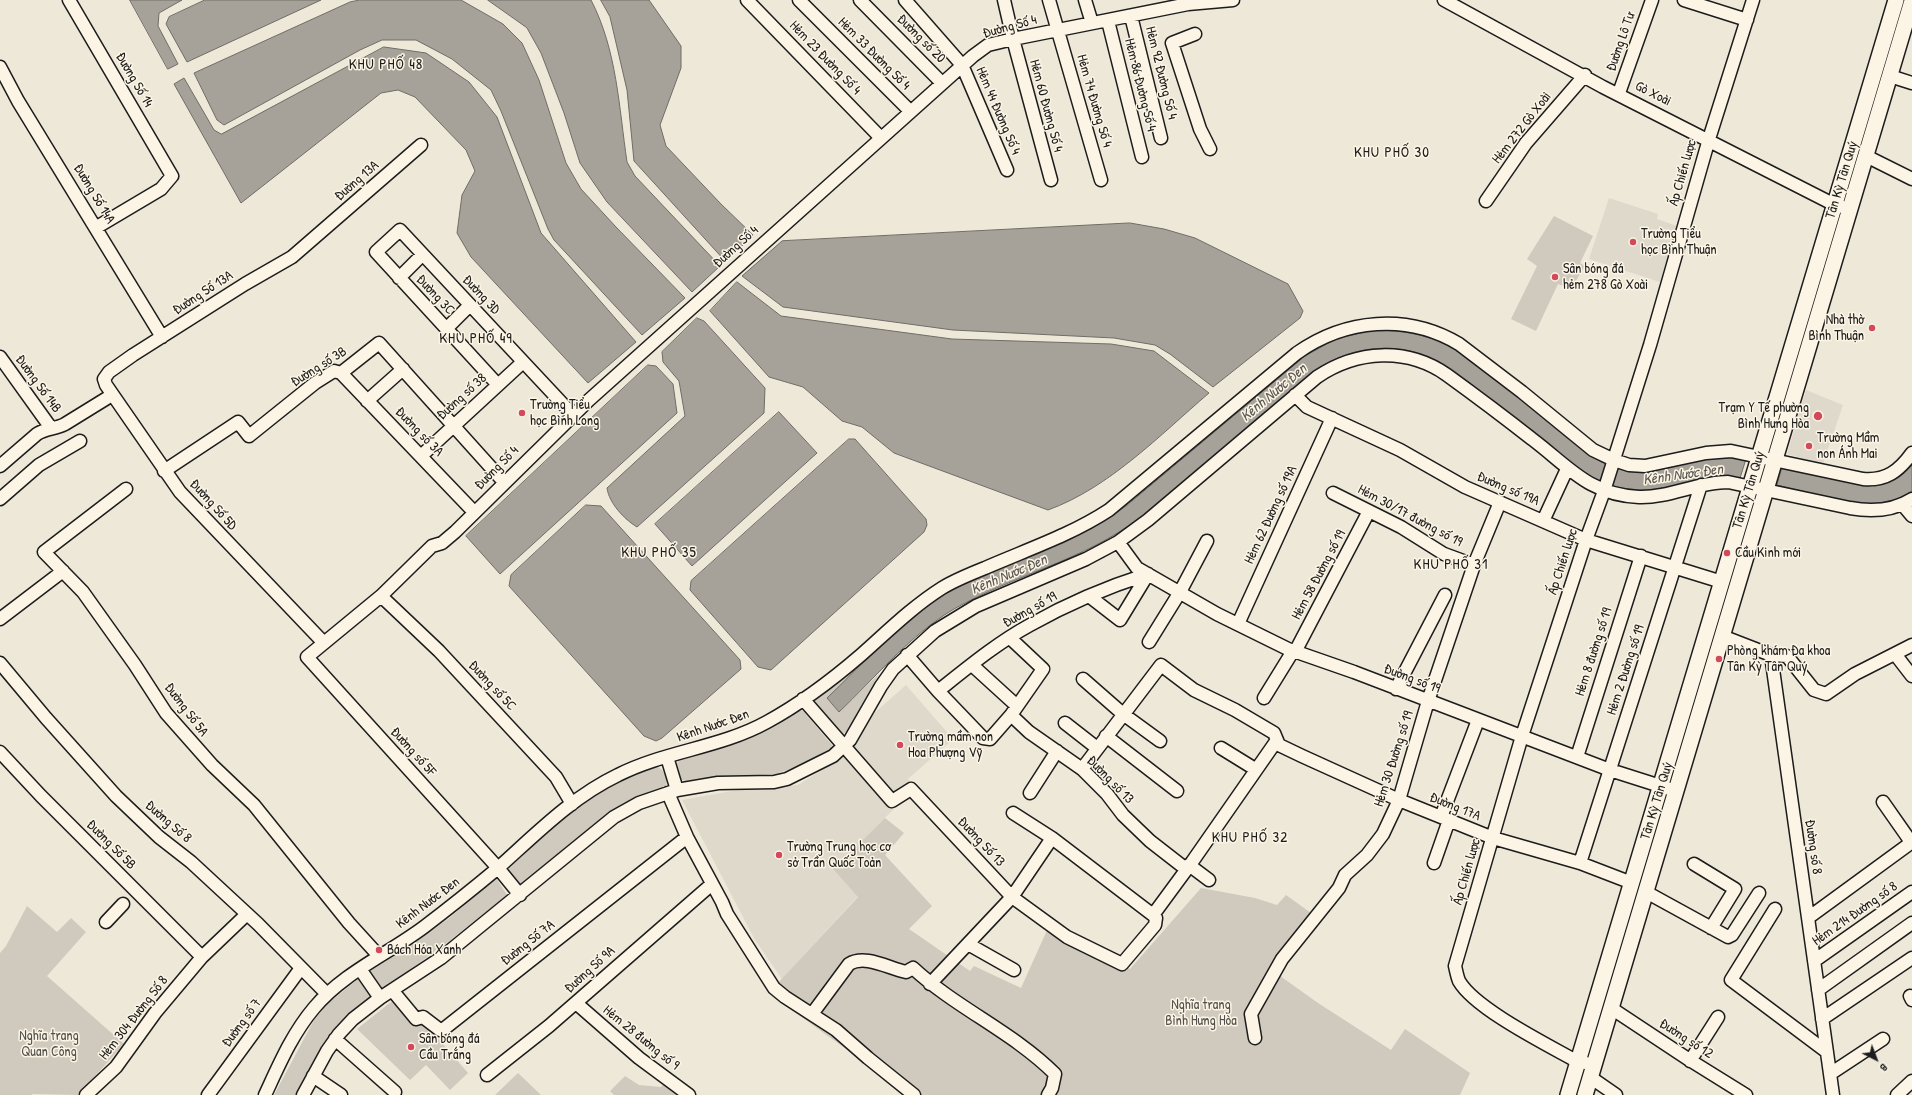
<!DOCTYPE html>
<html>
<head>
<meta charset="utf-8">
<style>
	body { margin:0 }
	#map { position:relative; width:1912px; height:1095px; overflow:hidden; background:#eee8d9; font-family:"Patrick Hand",sans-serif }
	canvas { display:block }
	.north { position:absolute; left:1856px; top:1039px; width:40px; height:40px; -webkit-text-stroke:3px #fcf5e5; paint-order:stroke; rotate:138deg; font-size:11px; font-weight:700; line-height:16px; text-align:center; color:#1c1c1c }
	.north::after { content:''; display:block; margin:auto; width:14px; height:18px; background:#1c1c1c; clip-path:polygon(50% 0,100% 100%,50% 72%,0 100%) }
</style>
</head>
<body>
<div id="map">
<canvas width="1912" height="1095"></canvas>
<div class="north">B</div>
</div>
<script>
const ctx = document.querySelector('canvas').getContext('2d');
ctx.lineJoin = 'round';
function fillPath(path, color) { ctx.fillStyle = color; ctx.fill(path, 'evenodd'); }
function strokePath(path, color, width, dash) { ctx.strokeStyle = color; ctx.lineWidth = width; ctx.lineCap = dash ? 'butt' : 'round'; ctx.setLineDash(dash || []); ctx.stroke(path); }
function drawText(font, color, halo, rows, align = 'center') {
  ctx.font = font + ' "Patrick Hand",sans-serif'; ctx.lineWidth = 3; ctx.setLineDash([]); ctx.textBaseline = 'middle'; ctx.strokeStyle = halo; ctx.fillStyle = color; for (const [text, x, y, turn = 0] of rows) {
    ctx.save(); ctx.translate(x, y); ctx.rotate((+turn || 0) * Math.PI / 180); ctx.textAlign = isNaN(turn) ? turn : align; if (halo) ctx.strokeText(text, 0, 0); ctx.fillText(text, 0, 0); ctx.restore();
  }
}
const built = new Path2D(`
	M1609 198 1658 214 1657 219 1677 226 1660 282 1589 259Z
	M1806 390 1843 405 1823 464 1787 454Z
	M906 685 953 739 908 779 911 784 900 792 891 793 850 750 871 716Z
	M844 756 894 809 833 869 858 896 782 979 755 940 682 800 743 789 798 785Z`);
const green = new Path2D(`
	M1554 216 1593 236 1580 263 1585 266 1574 284 1573 290 1558 284 1536 331 1511 319 1537 266 1527 259Z
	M859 665 860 667 827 698 839 712 879 674 847 731 843 734 815 703 814 700Z
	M799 710 803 711 832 745 831 748 801 765 776 774 724 777 686 782 681 779 677 764 679 760 739 742 764 731Z
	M658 767C665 770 668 781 666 787L628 801 611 811 523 884 519 883 509 872V866C549 829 603 778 658 767Z
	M885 818 904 833 885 855 932 906 909 929 970 971 974 966 1021 988 1048 928 1130 969 1201 888 1255 898 1277 905 1286 895 1311 913 1269 968 1318 1003 1391 1050 1405 1029 1470 1073 1460 1095H910L775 998 777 984 858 897 833 869Z
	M496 878 507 895 448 942 382 990 368 972 448 919Z
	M27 906 57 932 71 918 86 932 47 976 124 1044 78 1095 32 1094V1095H0V953L6 946Z
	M358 979 372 998 337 1025 313 1064 297 1095H274L313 1022 326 1005Z
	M396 998 418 1025 424 1022 468 1073 450 1090 426 1065 410 1080 357 1029Z
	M518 1073 541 1095H495Z
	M625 1076 639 1085 661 1087 667 1080 688 1095H614L610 1091Z`);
const water = new Path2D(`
	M130 0H182L159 13 158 26 178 64 168 69Z
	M205 0H321L187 62 166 24 169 17Z
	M360 0H461L503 24 522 43 539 80 566 163 581 189 616 227 685 298 642 335 554 240 548 229 501 111 491 90 452 59 416 40H382L360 50 224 125 217 120 194 73 350 2Z
	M488 0H591C617 50 619 108 627 162L635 176 720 266 692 292 607 202 580 163 564 113 541 53 527 28Z
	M601 0H649L681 46V68L660 125 666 146 721 204 753 235 726 262 634 161 627 90 610 17Z
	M384 47 426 53 469 82 497 117 541 233 636 342 588 383 471 257 457 233 462 195 475 171 466 150 415 97 398 90 381 93 241 203 174 84 184 78 214 130 221 134Z
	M1130 223 1164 229 1195 238 1288 284 1303 311 1300 318 1213 387 1170 354 1155 345 1114 338 953 330 783 307 742 276 782 241Z
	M737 282 781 316 952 339 1111 344 1154 351 1209 393C1160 435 1109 488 1048 510L894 453 862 427 842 421 803 387 769 377 710 311Z
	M697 318 704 321 765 388 764 413 637 527C624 519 609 503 607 488L685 416 679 381 663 362 662 352Z
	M1373 330C1408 330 1437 336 1466 357L1601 462 1628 471 1646 472 1705 459 1729 457 1746 459 1740 478 1720 475 1711 476C1680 484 1648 496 1616 487 1587 479 1567 460 1545 442 1525 426 1505 411 1485 395 1470 384 1455 370 1438 361 1399 341 1354 345 1317 369L1141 517C1083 561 1016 574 954 609 911 634 875 678 839 712L827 698C864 663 903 617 948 592 988 569 1034 556 1076 536 1094 528 1110 517 1126 506L1305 356 1336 339Z
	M648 365 656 366 673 384 677 413 500 574 466 536Z
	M779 412 817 453 692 566 655 524Z
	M849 439H855L926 519 927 525 924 532 771 670 758 667 690 590 691 581Z
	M1912 465V491L1897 499 1873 505 1857 504 1777 485 1782 467 1875 486C1891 484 1902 477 1912 465Z
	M586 505 601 506 740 660 741 669 662 738 656 741 644 736 509 586 511 575Z`);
const minor = new Path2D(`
	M69 0 172 176 161 189 97 227
	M747 0 881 138
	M799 0 910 111
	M860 0 942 83
	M905 0 962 65 1007 170
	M1004 0 1013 39 1051 180
	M1049 0 1101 180
	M1085 0 1092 23
	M1444 0 1603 87 1835 205 1850 209
	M1684 0 1747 20
	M1131 16 1161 138
	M1108 21 1142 157
	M1195 34 1172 43 1200 129 1210 149
	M0 67 18 101 162 337
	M1890 76 1912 83
	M1619 93 1652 0
	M1866 156 1912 179
	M1486 201 1526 143 1585 75
	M399 278 422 255
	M446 329 470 305
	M0 357 51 428
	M341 373 379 343 504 482
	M341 373 474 512
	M498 385 376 252 400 230 573 415
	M1295 395 1307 407 1400 450 1465 487 1586 540 1722 582
	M367 401 403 369
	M421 456 523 362
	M0 466 37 434C46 428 56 429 65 424L112 395
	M164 471 238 422 249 436 315 383 334 371 341 373
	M126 489 44 552 83 592 135 665 166 713 212 765 254 805 349 923 379 956
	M1333 493 1401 527 1444 554 1474 565
	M0 499 39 465 80 441
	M1902 504 1912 516
	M1543 521 1567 469
	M1118 542 1137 568 1217 614 1288 649 1354 672 1610 770 1676 791
	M381 596 439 651 556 777 572 804
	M1089 596 1120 620 1148 574
	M0 619 63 571
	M1238 624 1332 418
	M1722 636 1771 655 1833 1095
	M323 642 180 492 106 385 104 379 109 372 133 355 245 284 292 257 421 145
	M1149 642 1180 592 1207 541
	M1295 652 1369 511
	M1895 654 1912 676
	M907 655 938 691 983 738 990 739 1011 715 1043 669 1010 638
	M1771 655 1787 656 1814 690 1826 694 1855 674 1912 645
	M0 663 46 718 116 796 159 837 191 862 258 924 327 994
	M972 665 1017 706
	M1083 679 1123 714 1160 741
	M1396 689 1445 595
	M938 691C967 668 997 643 1030 625 1067 604 1107 587 1148 574
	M1264 698 1293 651
	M803 699 892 801 911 789 1012 897 930 984
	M1011 715 1029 732 1082 769 1107 794 1123 815 1150 841 1186 869
	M1065 723 1097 748
	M1106 736 1177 791
	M1221 748 1255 769
	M0 752 41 796 202 957
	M667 757 677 790
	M1577 757 1641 556
	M1082 769 1161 665 1194 690 1235 710 1274 733 1279 745 1302 756 1399 800 1493 838 1580 863 1632 883
	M668 793 687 837 722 902 727 914 774 988 785 997 836 1030 868 1058 914 1095
	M1030 793 1057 751
	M1883 802 1911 842
	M1013 813 1052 838 1153 915 1192 862 1277 740
	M1441 817 1478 720
	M1052 838 1012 897 1067 937 1122 964 1155 925 1156 918 1153 915
	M1434 863 1449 820
	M1580 863 1701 485
	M1694 864 1735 889 1711 928
	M1189 865 1209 880
	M1646 892 1728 937 1732 935 1759 893
	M520 895 498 868 307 657 381 596 432 546 442 543 455 532 589 400 973 56 988 45 1013 39 1188 4 1233 0
	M1775 909 1731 980 1827 1052
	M1808 918 1912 842
	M106 922 123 904
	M968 944 1014 970
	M1814 961 1912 892
	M360 969 380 998
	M392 990 416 1019 423 1017 440 1030 445 1028 687 837
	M1818 990 1912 923
	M1910 996 1912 1000
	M576 1003 639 1058 689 1095
	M1611 1008 1688 1059 1746 1095
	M812 1014 849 964C865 954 888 968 906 972L913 968C956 1008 1013 1032 1055 1074L1052 1088 1048 1095
	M1822 1019 1912 958
	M1255 1038 1251 1014 1282 959 1339 888 1345 875 1367 855 1383 834 1399 800 1428 701 1474 565 1500 502
	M335 1039 395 1092
	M1690 1061 1718 1017
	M1586 1063 1578 1062C1548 1045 1475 1009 1459 981 1457 976 1456 970 1455 966L1522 736 1586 540 1604 491 1650 345 1709 139 1753 0
	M1830 1074 1883 1039
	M487 1075 549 1026 712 884
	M313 1076 341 1095
	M1590 1077 1616 1095
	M86 1095 116 1067 155 1013 202 957 247 914
	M208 1095 301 968
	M265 1095C279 1065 292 1034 314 1008 343 973 388 954 424 927 449 908 474 888 498 868 536 834 572 797 618 775 665 751 720 748 767 722 800 704 832 680 861 655 887 632 912 607 942 588 955 580 970 574 985 568 1026 550 1071 535 1109 510L1297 353C1345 319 1407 313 1459 344L1522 392 1593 450 1614 460 1629 465 1645 466 1706 453 1731 451 1863 479C1886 481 1899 471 1912 453
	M303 1095 327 1051 339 1034 353 1019 380 998 441 958 614 817 639 803 677 790 718 783 774 782 787 779 833 756 850 740 881 686 893 669 935 631 976 606 1086 559 1118 542 1148 520 1317 377C1357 350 1407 347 1447 375 1476 396 1504 417 1532 439 1568 466 1589 495 1639 497 1669 498 1698 482 1728 482L1850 508C1872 512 1893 511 1912 499
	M1897 1095 1912 1081`);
const major = new Path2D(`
	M1568 1095 1896 0
	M1585 1095 1912 1`);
const markers = [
	[1633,242,4,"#d1495b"],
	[1555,277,4,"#d1495b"],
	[1872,328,4,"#d1495b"],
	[522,413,4,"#d1495b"],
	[1818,416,5,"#d1495b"],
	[1809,446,4,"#d1495b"],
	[1727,553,4,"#d1495b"],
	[1719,659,4,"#d1495b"],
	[900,745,4,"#d1495b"],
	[779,855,4,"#d1495b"],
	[379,950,4,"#d1495b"],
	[411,1047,4,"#d1495b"]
];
const streetNames = [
	["Đường Số 4",1010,27,-15],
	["Đường số 20",921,39,45],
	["Đường Lô Tư",1621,42,-71],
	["Hẻm 33 Đường Số 4",874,54,45],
	["Hẻm 23 Đường Số 4",825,58,46],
	["Hẻm 92 Đường Số 4",1161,73,76],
	["Đường Số 14",134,80,60],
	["Hẻm 86 Đường Số 4",1140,85,76],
	["Gò Xoài",1653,94,27],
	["Hẻm 74 Đường Số 4",1094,101,74],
	["Hẻm 60 Đường Số 4",1046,106,75],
	["Hẻm 44 Đường Số 4",998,111,67],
	["Hẻm 272 Gò Xoài",1522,128,-52],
	["Ấp Chiến lược",1683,173,-74],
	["Tân Kỳ Tân Quý",1842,180,-73],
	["Đường 13A",357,181,-41],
	["Đường Số 14A",94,194,59],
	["Đường Số 4",736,247,-42],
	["Đường Số 13A",203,293,-33],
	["Đường 3C",435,295,47],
	["Đường 3D",481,295,47],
	["Đường số 3B",319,367,-32],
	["Đường Số 14B",38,384,54],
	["Đường số 38",462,397,-42],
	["Đường số 3A",419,432,46],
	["Đường Số 4",497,468,-45],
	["Đường số 19A",1508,489,23],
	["Tân Kỳ Tân Quý",1749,490,-73],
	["Đường Số 5D",213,505,48],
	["Hẻm 62 Đường số 19A",1271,515,-65],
	["Hẻm 30/17 đường số 19",1410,516,28],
	["Ấp Chiến lược",1563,562,-72],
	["Hẻm 58 Đường số 19",1319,575,-62],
	["Đường số 19",1030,610,-29],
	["Hẻm 8 đường số 19",1594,652,-72],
	["Hẻm 2 Đường số 19",1626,670,-72],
	["Đường số 19",1412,679,21],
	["Đường số 5C",492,686,47],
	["Đường Số 5A",186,710,53],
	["Kênh Nước Đen",713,726,-19],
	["Đường số 5F",413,752,48],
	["Hẻm 30 Đường số 19",1394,759,-72],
	["Đường số 13",1110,780,46],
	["Tân Kỳ Tân Quý",1657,801,-73],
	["Đường 17A",1455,807,22],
	["Đường Số 8",168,822,41],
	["Đường Số 13",981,842,47],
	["Đường Số 5B",111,845,45],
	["Đường số 8",1813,847,82],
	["Ấp Chiến lược",1467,872,-74],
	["Kênh Nước Đen",428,903,-37],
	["Hẻm 214 Đường số 8",1855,914,-35],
	["Đường Số 7A",528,943,-38],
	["Đường Số 9A",590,970,-42],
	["Hẻm 304 Đường Số 8",134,1018,-52],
	["Đường số 7",242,1023,-54],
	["Hẻm 28 đường số 9",641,1038,39],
	["Đường số 12",1686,1039,33]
];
const poiNames = [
	["Trường Tiểu",1641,234],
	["học Bình Thuận",1641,250],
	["Sân bóng đá",1563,269],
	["hẻm 278 Gò Xoài",1563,285],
	["Nhà thờ",1864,320,"right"],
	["Bình Thuận",1864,336,"right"],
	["Trường Tiểu",530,405],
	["học Bình Long",530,421],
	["Trạm Y Tế phường",1809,408,"right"],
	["Bình Hưng Hòa",1809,424,"right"],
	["Trường Mầm",1817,438],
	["non Ánh Mai",1817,454],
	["Cầu Kinh mới",1735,553],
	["Phòng khám Đa khoa",1727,651],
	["Tân Kỳ Tân Quý",1727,667],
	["Trường mầm non",908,737],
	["Hoa Phượng Vỹ",908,753],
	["Trường Trung học cơ",787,847],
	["sở Trần Quốc Toản",787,863],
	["Bách Hóa Xanh",387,950],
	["Sân bóng đá",419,1039],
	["Cầu Trắng",419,1055]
];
const parkNames = [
	["Nghĩa trang",1201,1005],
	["Bình Hưng Hòa",1201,1021],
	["Nghĩa trang",49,1036],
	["Quan Công",49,1052]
];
const neighbourhoodNames = [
	["KHU PHỐ 48",386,65],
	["KHU PHỐ 30",1392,153],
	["KHU PHỐ 49",476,339],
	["KHU PHỐ 35",659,553],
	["KHU PHỐ 31",1451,565],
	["KHU PHỐ 32",1250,838]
];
const waterNames = [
	["Kênh Nước Đen",1274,393,-40],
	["Kênh Nước Đen",1683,475,-8],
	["Kênh Nước Đen",1009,575,-23]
];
fillPath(built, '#ded9cb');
fillPath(green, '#cfcabd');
fillPath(water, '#a7a299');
strokePath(water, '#6f6c67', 1);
strokePath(minor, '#1c1c1c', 15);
strokePath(major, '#1c1c1c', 18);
strokePath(minor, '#fcf5e5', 12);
strokePath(major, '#fcf5e5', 15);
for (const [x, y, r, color] of markers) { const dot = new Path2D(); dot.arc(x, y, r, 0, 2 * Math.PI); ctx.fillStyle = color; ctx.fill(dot); strokePath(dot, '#fcf5e5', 1.5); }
drawText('14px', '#1c1c1c', '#fcf5e5', streetNames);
drawText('14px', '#1c1c1c', '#fcf5e5', poiNames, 'left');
drawText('14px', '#52504c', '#fcf5e5', parkNames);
ctx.letterSpacing = '1px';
drawText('15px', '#1c1c1c', '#fcf5e5', neighbourhoodNames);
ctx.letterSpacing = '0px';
drawText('italic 15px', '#5b5854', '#fcf5e5', waterNames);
</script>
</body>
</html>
